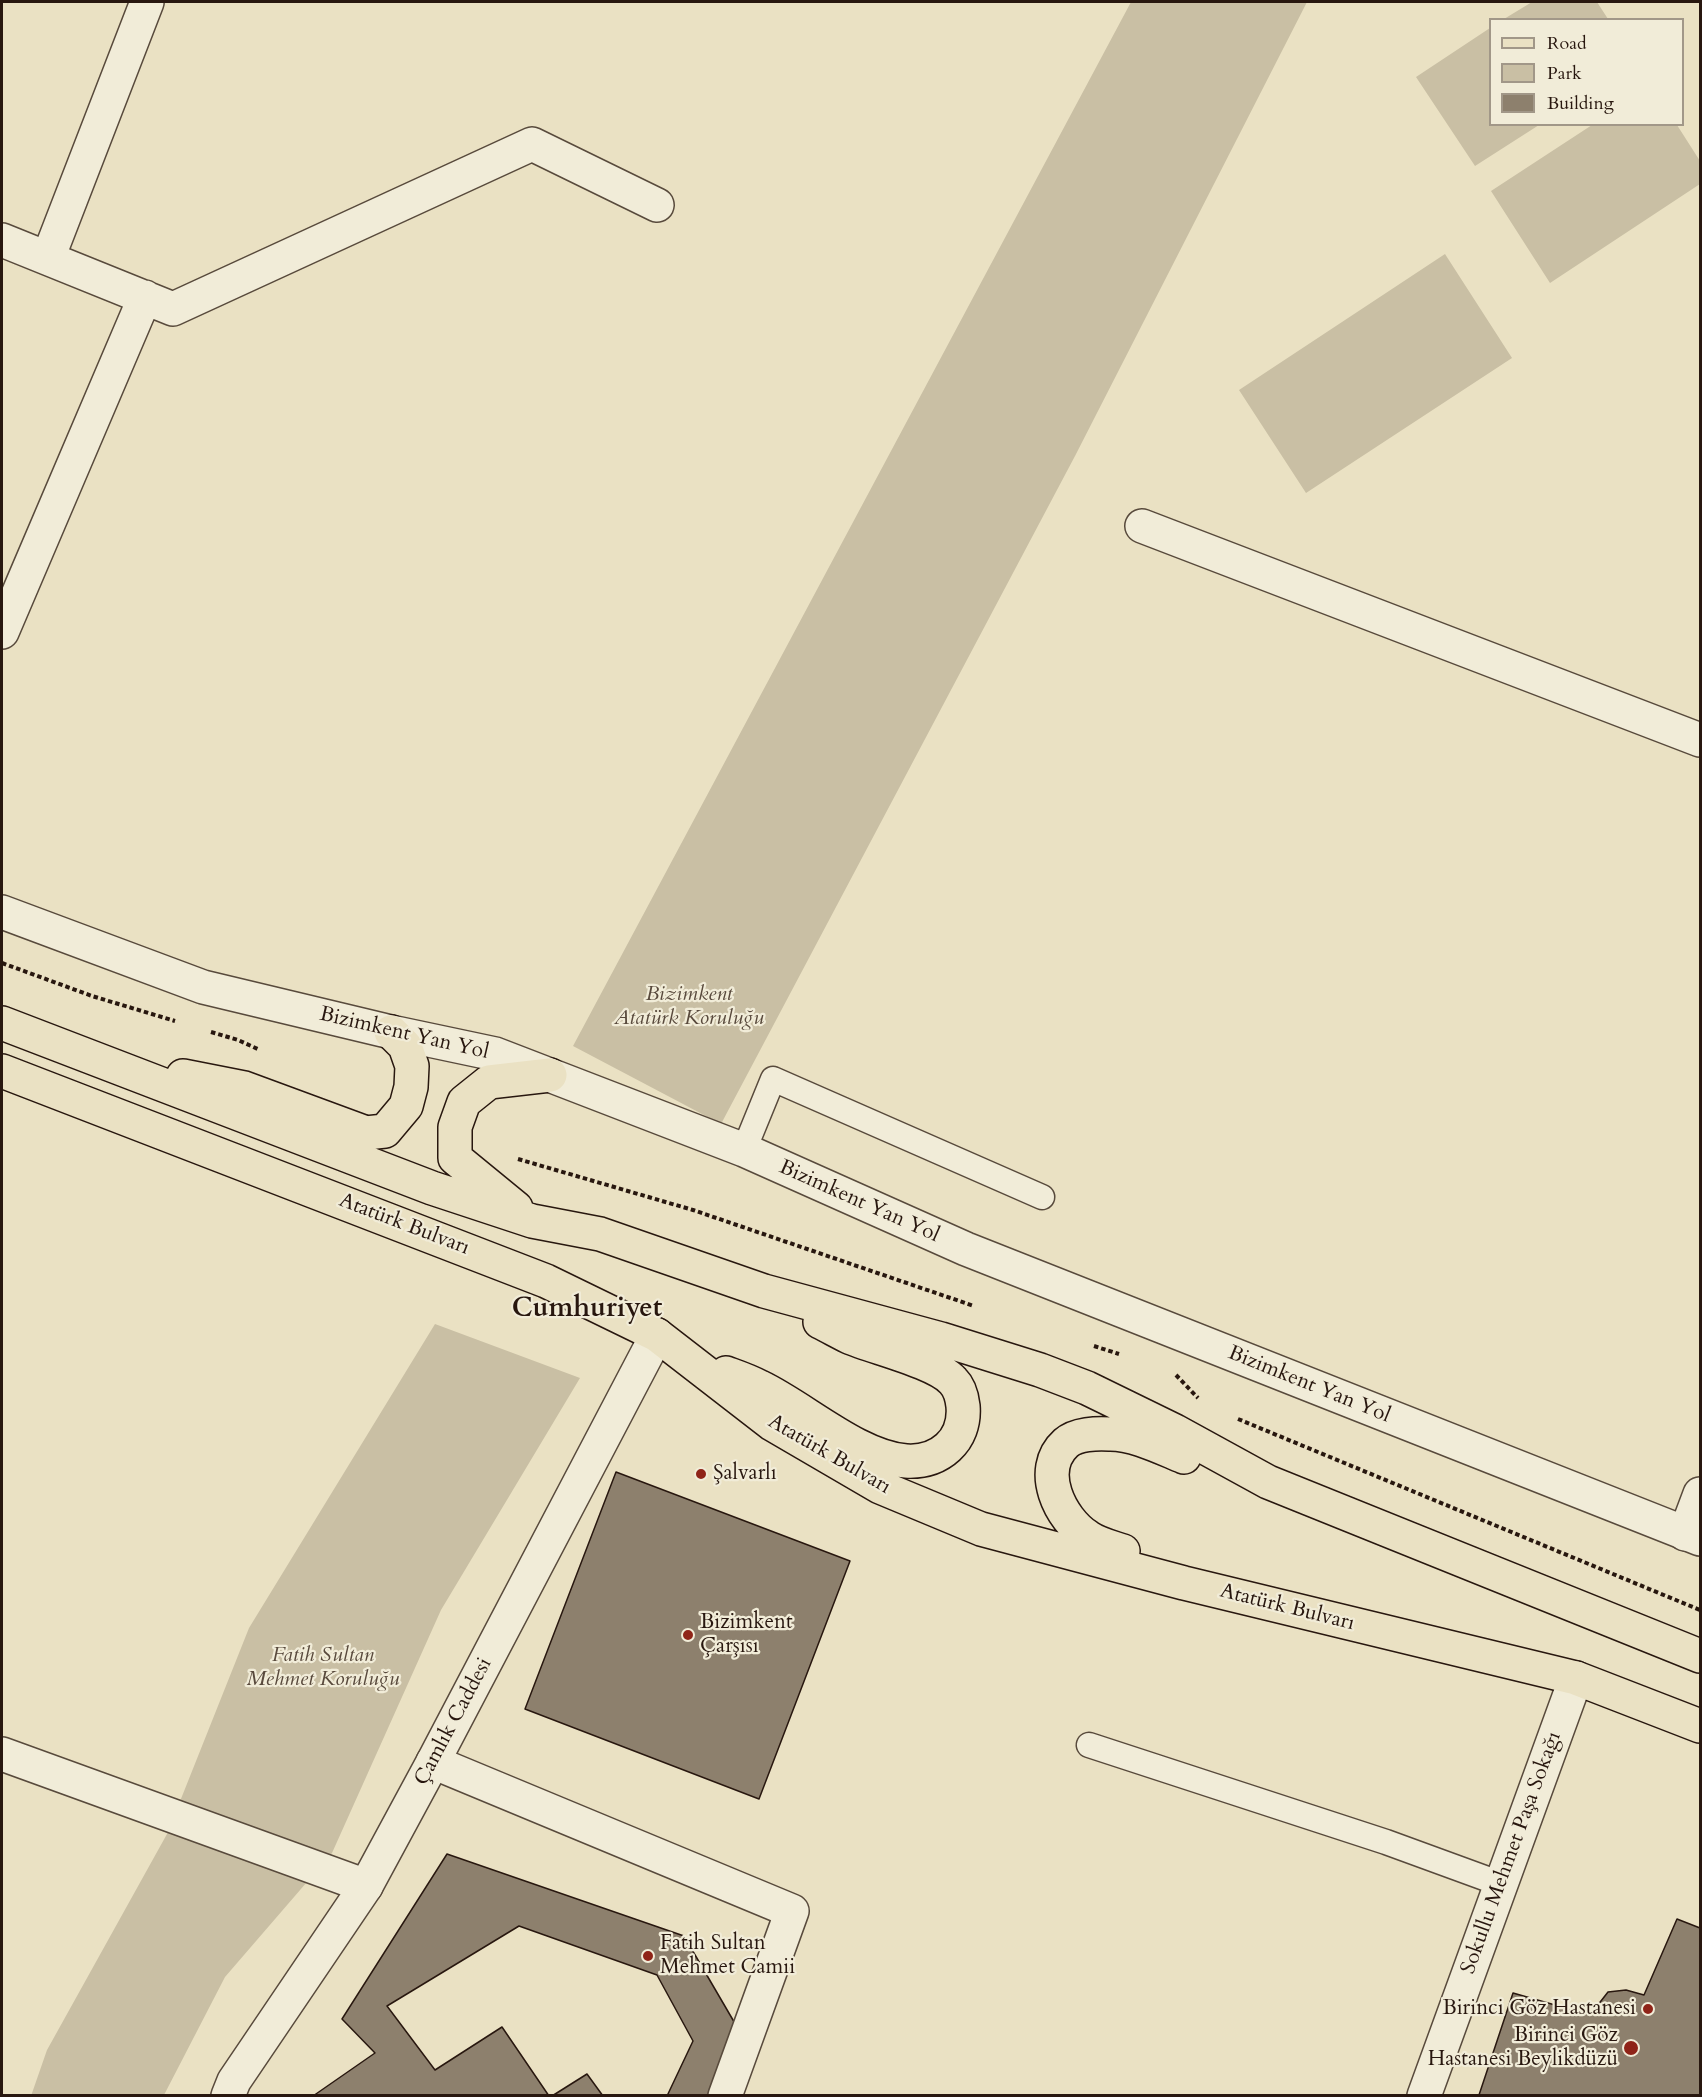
<!DOCTYPE html>
<html>
<head>
<meta charset="utf-8">
<style>
	body { margin:0 }
	#map { position:relative; width:1702px; height:2097px; overflow:hidden; background:#eae1c3; font-family:Cardo,serif }
	canvas { display:block }
	.frame { position:absolute; inset:0; border:3px solid #28170f; pointer-events:none }
	.legend { position:absolute; left:1489px; top:18px; width:195px; height:108px; box-sizing:border-box; background:#f1ecd8; border:2px solid #a19788; margin:0; padding:8px 10px; list-style:none; font-size:18px; color:#28170f }
	.legend li { display:flex; align-items:center; gap:12px; height:30px }
	.legend b { width:30px; border:2px solid #a19788 }
</style>
</head>
<body>
<div id="map">
<canvas width="1702" height="2097"></canvas>
<div class="frame"></div>
<ul class="legend">
<li><b style="height:8px;background:#eae1c3"></b>Road</li>
<li><b style="height:16px;background:#c9bfa4"></b>Park</li>
<li><b style="height:16px;background:#8d806d"></b>Building</li>
</ul>
</div>
<script>
const ctx = document.querySelector('canvas').getContext('2d');
ctx.lineJoin = 'round';
function fillPath(path, color) { ctx.fillStyle = color; ctx.fill(path, 'evenodd'); }
function strokePath(path, color, width, dash) { ctx.strokeStyle = color; ctx.lineWidth = width; ctx.lineCap = dash ? 'butt' : 'round'; ctx.setLineDash(dash || []); ctx.stroke(path); }
function drawText(font, color, halo, rows, align = 'center') {
  ctx.font = font + ' Cardo,serif'; ctx.lineWidth = 4.5; ctx.setLineDash([]); ctx.textBaseline = 'middle'; ctx.strokeStyle = halo; ctx.fillStyle = color; for (const [text, x, y, turn = 0] of rows) {
    ctx.save(); ctx.translate(x, y); ctx.rotate((+turn || 0) * Math.PI / 180); ctx.textAlign = isNaN(turn) ? turn : align; if (halo) ctx.strokeText(text, 0, 0); ctx.fillText(text, 0, 0); ctx.restore();
  }
}
const green = new Path2D(`
	M1131 2H1307L1075 456 721 1124 573 1046Z
	M1532 2H1597L1608 19H1504Z
	M1490 28V124L1539 125 1475 166 1416 77Z
	M1592 125H1677L1700 161V184L1550 283 1491 191Z
	M1445 254 1512 358 1306 493 1239 390Z
	M435 1324 580 1378 441 1610 332 1853 225 1977 164 2095 31 2096 47 2050 167 1834 249 1628Z`);
const building = new Path2D(`
	M616 1472 850 1561 759 1799 525 1709Z
	M447 1854 684 1936 740 2032 712 2096H667L693 2041 657 1975 519 1926 387 2006 435 2070 502 2027 549 2096H313L375 2053 342 2019Z
	M1677 1919 1700 1928V2096L1479 2095 1513 1993 1590 2015 1608 1992 1626 1990 1644 1995Z
	M587 2074 603 2096H552Z`);
const path = new Path2D(`
	M2 963 92 996 175 1021
	M211 1032 238 1040 260 1050
	M518 1159 693 1210 974 1306
	M1094 1346 1119 1354
	M1176 1375 1198 1398
	M1238 1419 1700 1610`);
const service = new Path2D(`
	M744 1150 773 1079 1042 1197
	M1089 1745 1386 1842 1501 1884`);
const minor = new Path2D(`
	M2 240 173 309 532 144 657 205
	M48 258 147 2
	M1142 526 1700 740
	M2 632 145 297
	M1685 1534 1700 1494
	M2 1754 366 1886
	M433 1762 792 1911 725 2096
	M1424 2096 1576 1678`);
const tertiary = new Path2D(`
	M2 912 203 987 391 1032 495 1054 744 1150 966 1249 1700 1539
	M228 2096 234 2081 366 1886 433 1762 657 1335`);
const primary = new Path2D(`
	M2 1023 432 1188 532 1221 600 1234 764 1291 941 1339 1040 1370 1087 1388 1175 1431 1268 1482 1700 1656
	M2 1071 546 1281 657 1335 772 1424 880 1487 981 1529 1184 1583 1576 1678 1700 1726
	M183 1076 244 1088 366 1133 385 1131 406 1106 411 1087 412 1066 405 1046 391 1032
	M516 1208 455 1158V1127L464 1102 489 1082 550 1075
	M726 1373C737 1377 749 1381 760 1387 804 1408 857 1457 906 1461 939 1463 966 1441 963 1406 962 1397 960 1388 953 1381 936 1362 875 1348 849 1337 839 1332 830 1327 820 1322
	M1123 1551C1111 1547 1098 1544 1088 1537 1060 1519 1036 1470 1066 1443 1076 1434 1097 1433 1110 1434 1135 1434 1162 1448 1184 1457`);
const markers = [
	[701,1474,6,"#8f2418"],
	[688,1635,6,"#8f2418"],
	[648,1956,6,"#8f2418"],
	[1648,2009,6,"#8f2418"],
	[1631,2048,8,"#8f2418"]
];
const parkNames = [
	["Bizimkent",689,995],
	["Atatürk Koruluğu",689,1019],
	["Fatih Sultan",323,1656],
	["Mehmet Koruluğu",323,1680]
];
const streetNames = [
	["Bizimkent Yan Yol",404,1034,13],
	["Bizimkent Yan Yol",859,1202,24],
	["Atatürk Bulvarı",404,1225,21],
	["Bizimkent Yan Yol",1309,1385,22],
	["Atatürk Bulvarı",829,1455,30],
	["Atatürk Bulvarı",1287,1608,14],
	["Çamlık Caddesi",454,1722,-62],
	["Sokullu Mehmet Paşa Sokağı",1512,1853,-70]
];
const poiNames = [
	["Şalvarlı",713,1474],
	["Bizimkent",700,1623],
	["Çarşısı",700,1647],
	["Fatih Sultan",660,1944],
	["Mehmet Camii",660,1968],
	["Birinci Göz Hastanesi",1636,2009,"right"],
	["Birinci Göz",1618,2036,"right"],
	["Hastanesi Beylikdüzü",1618,2060,"right"]
];
const districtNames = [
	["Cumhuriyet",587,1310]
];
fillPath(green, '#c9bfa4');
fillPath(building, '#8d806d');
strokePath(building, '#28170f', 1.5);
strokePath(service, '#584a3c', 27);
strokePath(minor, '#584a3c', 36);
strokePath(tertiary, '#584a3c', 36);
strokePath(primary, '#28170f', 36);
strokePath(path, '#28170f', 4, [4.5, 3]);
strokePath(service, '#f1ecd8', 24);
strokePath(minor, '#f1ecd8', 33);
strokePath(tertiary, '#f1ecd8', 33);
strokePath(primary, '#eae1c3', 33);
for (const [x, y, r, color] of markers) { const dot = new Path2D(); dot.arc(x, y, r, 0, 2 * Math.PI); ctx.fillStyle = color; ctx.fill(dot); strokePath(dot, '#f1ecd8', 2); }
drawText('italic 21px', '#58493c', '#f1ecd8', parkNames);
drawText('21px', '#28170f', '#f1ecd8', streetNames);
drawText('21px', '#28170f', '#f1ecd8', poiNames, 'left');
drawText('bold 27px', '#28170f', '#f1ecd8', districtNames);
</script>
</body>
</html>
